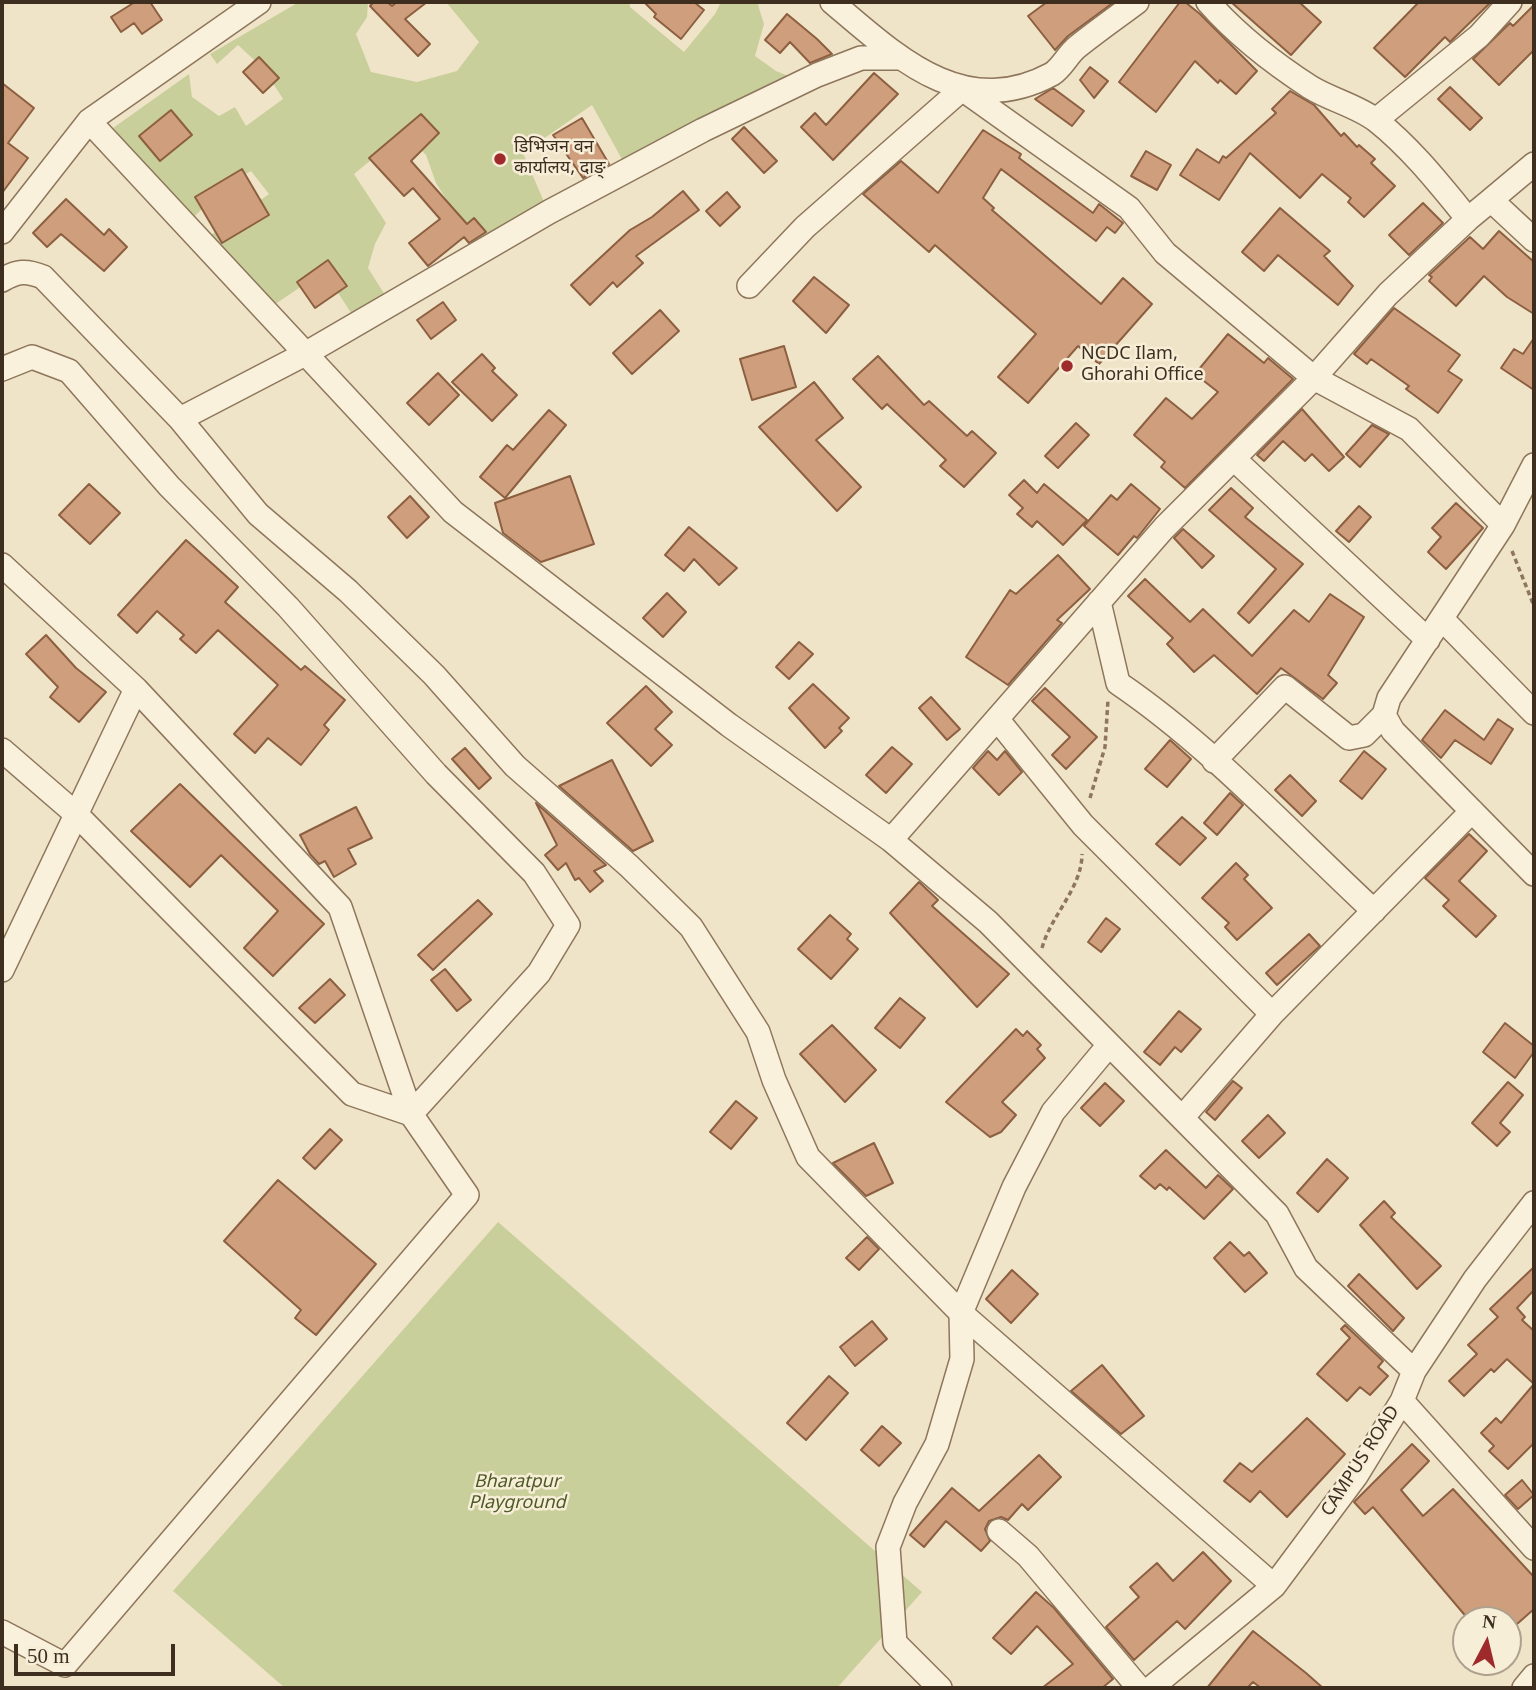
<!DOCTYPE html>
<html>
<head>
<meta charset="utf-8">
<style>
	body { margin:0 }
	#map { position:relative; width:1536px; height:1690px; overflow:hidden; background:#f0e4c8; font-family:Georgia,serif }
	canvas { display:block }
	.frame { position:absolute; inset:0; border:4px solid #3d2e20; pointer-events:none }
	.north { position:absolute; left:1452px; top:1606px; width:70px; height:70px; box-sizing:border-box; background:#f7eed8; border:2px solid #ada18e; border-radius:50%; rotate:7deg; font-size:19px; font-weight:700; line-height:28px; text-align:center; color:#3d2e20 }
	.north::after { content:''; display:block; margin:auto; width:24px; height:32px; background:#9e2a2b; clip-path:polygon(50% 0,100% 100%,50% 72%,0 100%) }
	.scale { position:absolute; left:14px; top:1644px; width:161px; height:32px; box-sizing:border-box; border:4px solid #3d2e20; border-top:0; padding-left:9px; font-size:21px; line-height:24px; white-space:nowrap; color:#3d2e20; -webkit-text-stroke:5px #f7eed8; paint-order:stroke }
</style>
</head>
<body>
<div id="map">
<canvas width="1536" height="1690"></canvas>
<div class="frame"></div>
<div class="north">N</div>
<div class="scale">50 m</div>
</div>
<script>
const ctx = document.querySelector('canvas').getContext('2d');
ctx.lineJoin = 'round';
function fillPath(path, color) { ctx.fillStyle = color; ctx.fill(path, 'evenodd'); }
function strokePath(path, color, width, dash) { ctx.strokeStyle = color; ctx.lineWidth = width; ctx.lineCap = dash ? 'butt' : 'round'; ctx.setLineDash(dash || []); ctx.stroke(path); }
function drawText(font, color, halo, rows, align = 'center') {
  ctx.font = font + ' Georgia,"Noto Sans Devanagari",serif'; ctx.lineWidth = 5; ctx.setLineDash([]); ctx.textBaseline = 'middle'; ctx.strokeStyle = halo; ctx.fillStyle = color; for (const [text, x, y, turn = 0] of rows) {
    ctx.save(); ctx.translate(x, y); ctx.rotate((+turn || 0) * Math.PI / 180); ctx.textAlign = isNaN(turn) ? turn : align; if (halo) ctx.strokeText(text, 0, 0); ctx.fillText(text, 0, 0); ctx.restore();
  }
}
const green = new Path2D(`
	M299 2H368L367 17 356 34 371 72 417 82 457 71 479 42 446 2H630V7L684 52 715 14 721 2H760L758 5 764 24 755 56 776 71 803 82 629 172 592 105 523 153 548 211 477 248 436 183 426 155 404 133 354 174 386 223 375 244 368 268 390 303 353 316 324 271 274 305 211 235 269 194 251 171 222 189 195 216 140 163 113 128 189 74 192 97 219 116 235 107 246 126 283 99 264 69 238 45 217 64 210 54Z
	M498 1222 922 1592 837 1688H285L173 1591Z`);
const building = new Path2D(`
	M135 2H150L162 20 142 34 134 23 121 32 111 17Z
	M374 2H387L392 6 397 2H427L405 19 430 44 418 56 370 6Z
	M644 2H694L704 10 681 39 654 17 656 14Z
	M1047 2H1114L1068 36 1055 50 1028 16Z
	M1180 2H1185L1200 14 1257 71 1236 94 1220 80 1218 83 1195 61 1156 112 1119 82Z
	M1231 2H1299L1321 22 1291 55Z
	M1419 2H1491L1450 42 1445 37 1405 77 1374 48Z
	M1534 5V50L1499 85 1473 59 1510 23 1513 26Z
	M787 14 817 39 832 54 810 63 790 42 780 53 765 40Z
	M259 57 279 78 263 93 243 72Z
	M1090 67 1108 81 1094 98 1080 80Z
	M874 73 898 94 833 160 801 127 815 113 826 125Z
	M2 83 34 108 8 143 28 158 2 193Z
	M1450 87 1482 118 1470 130 1438 99Z
	M1053 88 1084 111 1072 126 1035 99Z
	M1290 91 1314 105 1341 136 1344 133 1357 147 1359 145 1375 159 1371 163 1395 186 1364 217 1348 202 1351 198 1322 174 1300 198 1250 153 1219 200 1180 175 1197 149 1219 163 1223 156 1226 158 1276 113 1272 109Z
	M171 110 192 135 160 161 139 136Z
	M421 114 439 133 411 161 467 224 474 218 486 232 469 243 464 237 428 266 409 243 440 219 413 188 404 196 369 158Z
	M582 118 609 164 583 178 553 135Z
	M744 127 777 161 764 173 732 139Z
	M983 130 1021 154 1019 158 1093 213 1099 204 1123 223 1115 233 1107 227 1096 241 1001 169 983 198 994 208 992 210 1101 304 1123 278 1152 304 1099 364 1078 346 1028 403 998 377 1036 334 935 245 929 252 863 194 901 161 938 193Z
	M1146 151 1171 165 1157 190 1131 176Z
	M242 169 269 215 222 243 195 197Z
	M683 191 699 210 636 256 643 263 617 287 613 282 590 305 571 285 630 230 652 217Z
	M727 192 740 207 720 226 706 211Z
	M66 199 104 235 109 229 127 247 104 271 61 234 47 247 33 233Z
	M1423 203 1443 223 1409 255 1389 235Z
	M1280 208 1330 251 1324 256 1353 286 1338 305 1278 255 1264 271 1242 252Z
	M1499 231 1534 262V314L1507 297 1484 276 1456 306 1429 281 1432 277 1429 275 1470 237 1483 249Z
	M328 260 347 286 315 308 297 282Z
	M814 277 849 305 826 333 793 301Z
	M443 302 456 320 431 339 417 320Z
	M1394 308 1460 355 1448 371 1462 380 1438 413 1406 389 1409 386 1371 359 1367 364 1354 354Z
	M660 310 679 331 632 374 613 353Z
	M1228 334 1264 363 1268 358 1293 379 1185 488 1161 467 1165 462 1134 435 1166 398 1192 419 1218 392 1195 374Z
	M1534 338V390L1501 368 1514 349 1523 354Z
	M784 346 796 387 752 400 740 359Z
	M482 354 495 368 492 371 517 395 492 421 452 382Z
	M878 356 924 405 929 401 967 436 972 431 996 453 964 487 940 466 946 460 887 404 882 409 853 379Z
	M438 373 459 395 429 425 407 403Z
	M814 382 843 418 816 440 861 487 837 511 759 427Z
	M1302 409 1344 457 1329 471 1312 454 1305 461 1283 441 1264 461 1257 455Z
	M549 410 566 425 505 498 480 477 507 445 513 450Z
	M1076 423 1089 435 1058 468 1045 456Z
	M1372 425 1389 434 1360 467 1346 454Z
	M570 476 594 544 541 562 503 533 495 503Z
	M1024 480 1037 493 1044 484 1087 520 1063 545 1037 521 1032 527 1017 514 1023 508 1009 495Z
	M89 484 120 513 90 544 59 515Z
	M1131 484 1160 509 1137 538 1134 536 1118 555 1084 526 1111 495 1117 500Z
	M1231 488 1253 508 1245 517 1303 564 1249 623 1238 613 1276 569 1209 510Z
	M410 496 429 517 407 538 388 517Z
	M1456 503 1483 528 1446 569 1428 552 1441 537 1432 528Z
	M1359 506 1371 517 1349 542 1336 531Z
	M689 527 737 568 719 585 694 559 684 571 665 555Z
	M1183 529 1214 556 1202 568 1174 538Z
	M186 540 238 587 225 602 301 670 305 666 345 700 324 725 329 730 301 765 268 738 255 753 234 734 278 685 218 630 196 653 180 639 184 635 157 611 137 633 118 615Z
	M1058 555 1090 589 1057 620 1062 623 1008 685 966 657 1010 590 1016 594Z
	M1145 579 1190 622 1203 609 1252 656 1294 610 1309 622 1330 594 1364 617 1328 675 1337 683 1323 699 1281 668 1257 694 1214 655 1194 672 1167 644 1173 638 1128 596Z
	M667 593 686 612 663 637 643 618Z
	M46 635 76 668 106 692 79 722 50 697 58 687 26 654Z
	M799 642 813 654 789 679 776 667Z
	M813 684 849 718 839 728 842 731 825 748 789 708Z
	M646 686 672 712 655 729 672 745 651 766 607 723Z
	M1045 688 1097 737 1066 769 1052 755 1070 737 1032 701Z
	M931 697 960 729 947 740 919 708Z
	M1445 710 1484 740 1498 719 1513 729 1491 764 1455 740 1441 758 1422 740Z
	M1170 740 1191 759 1167 787 1145 769Z
	M892 747 912 764 886 793 866 775Z
	M465 748 491 778 479 789 452 759Z
	M988 751 997 760 1005 751 1022 772 999 795 973 768Z
	M1364 751 1386 769 1362 799 1340 781Z
	M612 760 653 841 633 851 559 786Z
	M1290 775 1316 801 1302 816 1275 790Z
	M180 784 324 924 273 976 244 948 278 911 221 855 190 887 131 831Z
	M1230 793 1243 805 1217 835 1204 823Z
	M536 803 606 865 594 871 603 881 590 892 579 878 575 880 566 863 558 870 545 855 557 845Z
	M356 807 372 838 348 849 356 864 334 877 325 861 319 864 310 854 300 835Z
	M1182 817 1206 838 1180 865 1156 844Z
	M1469 834 1487 851 1459 881 1496 916 1476 937 1443 906 1449 900 1425 878Z
	M1236 863 1248 875 1244 879 1272 908 1237 940 1225 927 1229 923 1202 898Z
	M919 882 938 900 932 906 1009 974 977 1007 890 913Z
	M478 900 492 914 433 970 418 955Z
	M830 915 851 934 847 939 858 949 831 979 798 949Z
	M1106 918 1120 929 1101 952 1088 942Z
	M1309 934 1320 946 1277 985 1266 973Z
	M445 969 471 1000 457 1011 431 980Z
	M330 979 345 995 315 1023 299 1008Z
	M900 998 925 1018 900 1048 875 1028Z
	M1179 1011 1201 1029 1181 1052 1175 1047 1160 1065 1144 1052Z
	M1505 1023 1534 1046V1052L1515 1078 1483 1052Z
	M832 1025 876 1070 845 1102 800 1054Z
	M1016 1029 1023 1036 1027 1031 1041 1045 1037 1049 1045 1058 1002 1102 1016 1115 1001 1132 990 1137 946 1102Z
	M1233 1081 1242 1088 1215 1120 1206 1112Z
	M1508 1082 1523 1095 1500 1123 1510 1132 1497 1146 1472 1123Z
	M1105 1083 1124 1101 1100 1126 1081 1108Z
	M736 1101 757 1118 731 1149 710 1132Z
	M1268 1115 1285 1133 1259 1158 1242 1141Z
	M330 1129 342 1140 315 1169 303 1158Z
	M874 1143 893 1183 866 1196 833 1163Z
	M1166 1150 1206 1188 1218 1175 1233 1189 1204 1219 1169 1187 1167 1190 1160 1184 1155 1189 1140 1176Z
	M1327 1159 1348 1178 1318 1212 1297 1193Z
	M278 1180 376 1264 316 1335 295 1318 301 1310 224 1241Z
	M1384 1201 1395 1213 1391 1217 1441 1266 1417 1289 1360 1225Z
	M867 1237 879 1249 859 1270 846 1258Z
	M1230 1242 1244 1256 1249 1252 1267 1273 1245 1292 1214 1258Z
	M1534 1267V1290L1517 1308 1525 1317 1522 1320 1534 1331V1443L1508 1469 1489 1451 1494 1446 1481 1433 1496 1418 1501 1423 1534 1384 1507 1359 1494 1372 1491 1369 1464 1396 1449 1381 1477 1354 1468 1345 1498 1317 1490 1309Z
	M1012 1270 1038 1294 1011 1323 986 1299Z
	M1359 1274 1404 1318 1393 1331 1348 1286Z
	M872 1321 887 1339 855 1366 840 1347Z
	M1345 1325 1383 1361 1378 1367 1388 1376 1370 1395 1360 1387 1347 1401 1317 1374 1350 1338 1341 1329Z
	M1102 1365 1144 1416 1121 1434 1071 1391Z
	M829 1376 848 1393 806 1440 787 1423Z
	M1307 1418 1345 1454 1287 1517 1260 1491 1250 1502 1224 1481 1240 1463 1252 1472Z
	M882 1426 901 1443 879 1466 861 1450Z
	M1412 1444 1429 1461 1401 1490 1423 1516 1453 1489 1534 1577V1609L1508 1632V1620H1469L1373 1507 1365 1514 1354 1502Z
	M1039 1455 1061 1477 1028 1510 1022 1504 1008 1520 1001 1517 989 1521 985 1529 990 1541 981 1551 946 1521 924 1547 910 1535 952 1488 979 1511Z
	M1522 1480 1534 1495 1518 1509 1505 1495Z
	M1203 1552 1231 1581 1185 1629 1177 1621 1134 1660 1106 1627 1139 1597 1130 1587 1157 1563 1173 1581Z
	M1036 1592 1054 1608 1113 1679 1102 1688H1042L1073 1664 1037 1626 1011 1654 993 1638Z
	M1253 1631 1306 1673 1323 1688H1261L1253 1682 1247 1688H1207Z`);
const path = new Path2D(`
	M1512 551 1534 606
	M1090 798 1105 747 1108 700
	M1042 948C1051 915 1082 888 1082 854`);
const minor = new Path2D(`
	M832 2C896 56 963 122 1052 74 1062 68 1068 54 1077 47 1097 31 1117 17 1137 2
	M1208 2C1237 35 1273 63 1310 87 1331 100 1358 106 1377 121 1412 149 1440 185 1468 219L1491 200
	M1376 120 1479 36 1510 2
	M89 121 453 512 729 725 891 840 988 922 1277 1214 1306 1268 1414 1371
	M1534 164 1491 200 1534 240
	M2 232 89 121 259 2
	M2 280C17 271 26 270 43 277L180 419 305 354 549 212 703 130 817 75 861 58H899
	M749 286 805 227 962 89 1129 208 1165 253 1314 378 1409 429 1503 525 1389 698 1384 715 1393 731 1534 874
	M2 369 32 357 69 371 169 486 288 607 436 774 534 873 568 925 539 973 411 1114 352 1094 76 814 2 750
	M180 419 258 514 348 591 434 675 515 766 629 866 691 927 758 1032 774 1080 808 1157 961 1313 1274 1586
	M1234 459 1428 640
	M1503 525 1534 465
	M2 565 136 689 340 907 411 1114 467 1195 65 1665 2 1632
	M1099 602 1118 683C1212 747 1291 834 1374 911
	M1442 619 1534 713
	M997 719 1083 825 1272 1014
	M1214 761 1285 687 1349 738 1364 735 1384 715
	M891 840 1164 528 1314 378 1388 294 1468 219
	M2 970 136 689
	M1182 1118 1272 1014 1472 811
	M1402 1401 1534 1548
	M999 1531 1028 1556 1139 1688
	M940 1688 895 1643 888 1547 905 1503 937 1444 962 1359 961 1313 1014 1187 1053 1112 1109 1045
	M1151 1688 1274 1586 1356 1476 1402 1401 1414 1371 1475 1279 1534 1203
	M1524 1688 1534 1676`);
const markers = [
	[500,159,7,"#9e2a2b"],
	[1067,366,7,"#9e2a2b"]
];
const poiNames = [
	["डिभिजन वन",514,149],
	["कार्यालय, दाङ्",514,170],
	["NCDC Ilam,",1081,356],
	["Ghorahi Office",1081,377]
];
const streetNames = [
	["CAMPUS ROAD",1362,1462,-57]
];
const parkNames = [
	["Bharatpur",517,1484],
	["Playground",517,1505]
];
fillPath(green, '#c9cf9b');
fillPath(building, '#cf9f7d');
strokePath(building, '#8d5f41', 2);
strokePath(minor, '#8d765c', 26);
strokePath(path, '#8d765c', 3.5, [5, 3.5]);
strokePath(minor, '#faf1dc', 23);
for (const [x, y, r, color] of markers) { const dot = new Path2D(); dot.arc(x, y, r, 0, 2 * Math.PI); ctx.fillStyle = color; ctx.fill(dot); strokePath(dot, '#f7eed8', 2.5); }
drawText('18px', '#3d2e20', '#f7eed8', poiNames, 'left');
drawText('18px', '#3d2e20', '#f7eed8', streetNames);
drawText('italic 18px', '#4d5a26', '#f7eed8', parkNames);
</script>
</body>
</html>
